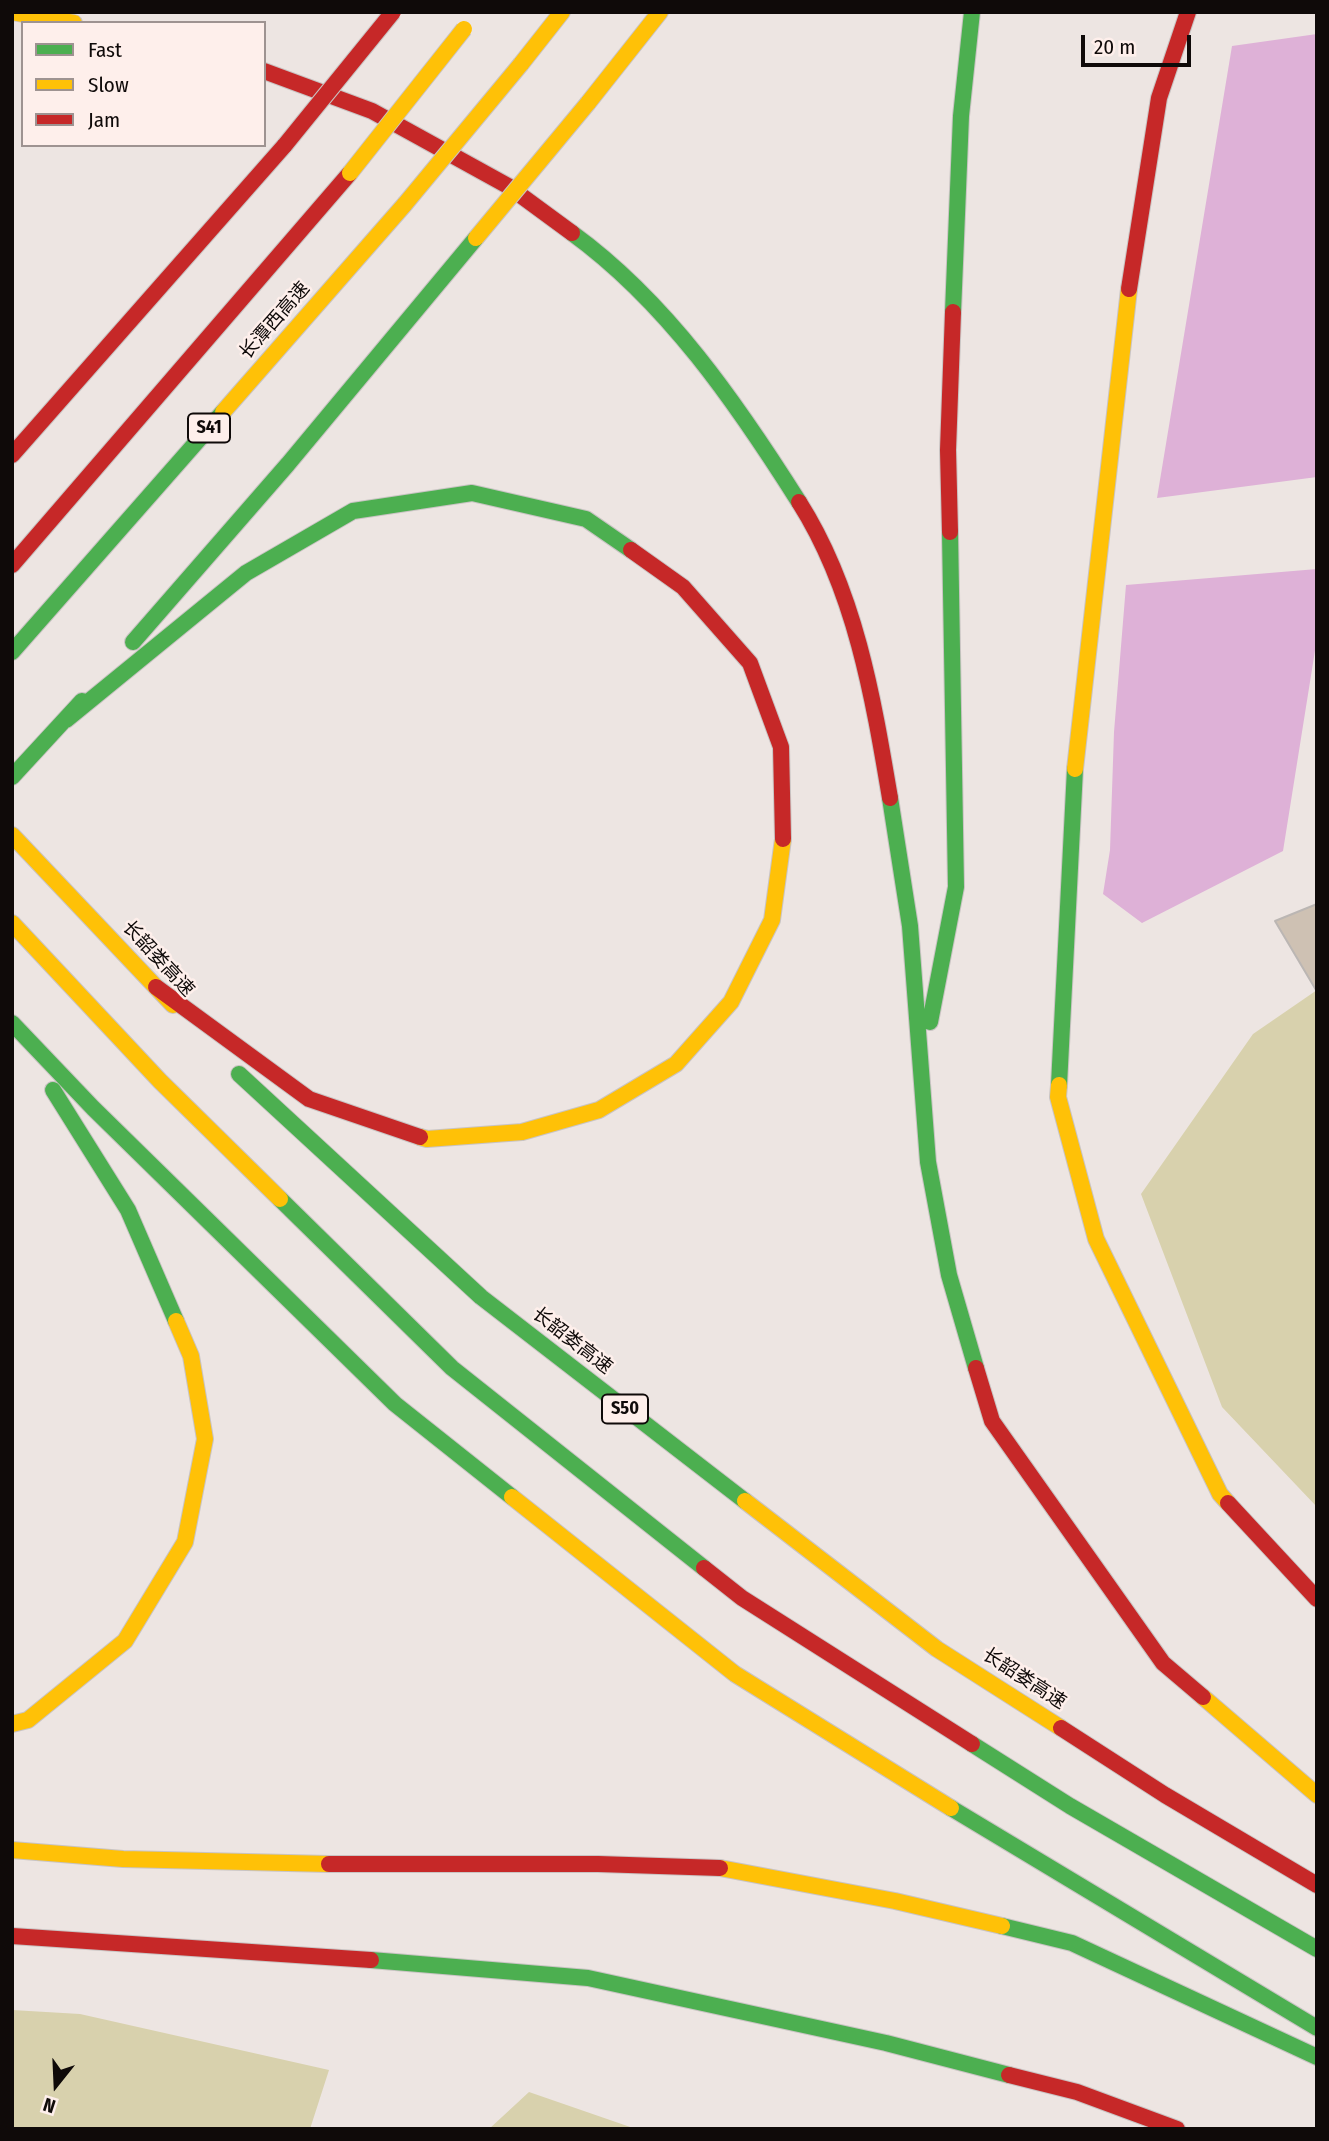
<!DOCTYPE html>
<html>
<head>
<meta charset="utf-8">
<style>
	body { margin:0 }
	#map { position:relative; width:1329px; height:2141px; overflow:hidden; background:#ede5e2; font-family:"Fira Sans Condensed",sans-serif }
	canvas { display:block }
	.frame { position:absolute; inset:0; border:14px solid #0f0a09; pointer-events:none }
	.legend { position:absolute; left:21px; top:21px; width:245px; height:126px; box-sizing:border-box; background:#feefeb; border:2px solid #9e9391; margin:0; padding:9px 12px; list-style:none; font-size:21px; color:#0f0a09 }
	.legend li { display:flex; align-items:center; gap:14px; height:35px }
	.legend b { width:35px; border:2px solid #9e9391 }
	.north { position:absolute; left:21px; top:2050px; width:70px; height:70px; -webkit-text-stroke:5px #feefeb; paint-order:stroke; rotate:198deg; font-size:19px; font-weight:700; line-height:28px; text-align:center; color:#0f0a09 }
	.north::after { content:''; display:block; margin:auto; width:24px; height:32px; background:#0f0a09; clip-path:polygon(50% 0,100% 100%,50% 72%,0 100%) }
	.scale { position:absolute; left:1081px; top:35px; width:110px; height:32px; box-sizing:border-box; border:4px solid #0f0a09; border-top:0; padding-left:9px; font-size:21px; line-height:24px; white-space:nowrap; color:#0f0a09; -webkit-text-stroke:5px #feefeb; paint-order:stroke }
</style>
</head>
<body>
<div id="map">
<canvas width="1329" height="2141"></canvas>
<div class="frame"></div>
<ul class="legend">
<li><b style="height:9px;background:#4caf50"></b>Fast</li>
<li><b style="height:9px;background:#ffc107"></b>Slow</li>
<li><b style="height:9px;background:#c62828"></b>Jam</li>
</ul>
<div class="north">N</div>
<div class="scale">20 m</div>
</div>
<script>
const ctx = document.querySelector('canvas').getContext('2d');
ctx.lineJoin = 'round';
function fillPath(path, color) { ctx.fillStyle = color; ctx.fill(path, 'evenodd'); }
function strokePath(path, color, width, dash) { ctx.strokeStyle = color; ctx.lineWidth = width; ctx.lineCap = dash ? 'butt' : 'round'; ctx.setLineDash(dash || []); ctx.stroke(path); }
function drawText(font, color, halo, rows, align = 'center') {
  ctx.font = font + ' "Fira Sans Condensed","Noto Sans SC",sans-serif'; ctx.lineWidth = 5; ctx.setLineDash([]); ctx.textBaseline = 'middle'; ctx.strokeStyle = halo; ctx.fillStyle = color; for (const [text, x, y, turn = 0] of rows) {
    ctx.save(); ctx.translate(x, y); ctx.rotate((+turn || 0) * Math.PI / 180); ctx.textAlign = isNaN(turn) ? turn : align; if (halo) ctx.strokeText(text, 0, 0); ctx.fillText(text, 0, 0); ctx.restore();
  }
}
const green = new Path2D(`
	M1317 990V1507L1222 1407 1141 1194 1253 1034Z
	M12 2010 80 2014 329 2070 310 2129H12Z
	M529 2092 636 2129H489Z`);
const water = new Path2D(`
	M1317 34V477L1157 498 1232 46Z
	M1317 569V638L1283 851 1142 923 1103 894 1110 850 1114 732 1126 585Z`);
const building = new Path2D(`
	M1317 904V990H1316L1275 921Z`);
const fast = new Path2D(`
	M572 233C667 302 737 404 799 502
	M953 312 961 116 972 12
	M133 642 288 464 476 238
	M12 652 223 412
	M66 720 246 573 353 511 472 493 586 519 631 550
	M12 777 82 701
	M890 798 910 926 928 1162 949 1275 976 1368
	M930 1022 956 887 950 532
	M12 1023 93 1108 395 1404 512 1497
	M239 1074 481 1297 745 1501
	M1059 1085 1075 769
	M53 1090 128 1210 176 1321
	M280 1199 452 1368 704 1568
	M972 1744 1070 1806 1317 1949
	M951 1808 1317 2028
	M1002 1926 1072 1943 1317 2057
	M371 1960 588 1978 886 2043 1009 2075`);
const slow = new Path2D(`
	M12 12 74 23
	M521 64 562 12
	M588 103 660 12
	M223 412 405 204
	M1075 769 1129 289
	M12 835 173 1005
	M12 923 160 1081 280 1199
	M1059 1085 1058 1097 1096 1239 1220 1494 1228 1503
	M420 1137 427 1139 522 1132 599 1110 676 1064 731 1002 772 920 783 839
	M512 1497 735 1674 951 1808
	M745 1501 937 1649 1061 1728
	M1203 1697 1317 1795
	M12 1724 28 1720 125 1641 185 1542 205 1439 191 1356 176 1321
	M12 1850 123 1859 329 1864
	M720 1868 895 1901 1002 1926`);
const jam = new Path2D(`
	M264 71 372 111 508 186 572 233
	M1129 289 1159 98 1188 12
	M12 455 285 145
	M799 502C855 590 873 697 890 798
	M950 532 948 450 953 312
	M631 550 683 587 750 663 781 747 783 839
	M12 565 350 173
	M156 987 309 1099 420 1137
	M976 1368 992 1421 1163 1663 1203 1697
	M1228 1503 1317 1599
	M704 1568 742 1598 972 1744
	M1061 1728 1165 1795 1317 1885
	M329 1864H598L720 1868
	M12 1936 371 1960
	M1009 2075 1077 2092 1177 2129`);
const slowBridge = new Path2D(`
	M350 173 464 29
	M405 204 521 64
	M476 238 588 103`);
const jamBridge = new Path2D(`
	M285 145 393 12`);
const shields = [
	[209,428,42],
	[625,1409,46]
];
const shieldNames = [
	["S41",209,428],
	["S50",625,1409]
];
const streetNames = [
	["长潭西高速",275,321,-49],
	["长韶娄高速",158,959,47],
	["长韶娄高速",572,1341,38],
	["长韶娄高速",1024,1679,33]
];
fillPath(green, '#d8d1ad');
fillPath(water, '#deb1d7');
fillPath(building, '#cec1b3');
strokePath(building, '#bbb6b3', 2);
strokePath(fast, '#c9c4c3', 18);
strokePath(slow, '#c9c4c3', 18);
strokePath(jam, '#c9c4c3', 18);
strokePath(fast, '#4caf50', 16);
strokePath(slow, '#ffc107', 16);
strokePath(jam, '#c62828', 16);
strokePath(slowBridge, '#c9c4c3', 18, []);
strokePath(jamBridge, '#c9c4c3', 18, []);
strokePath(slowBridge, '#ffc107', 16);
strokePath(jamBridge, '#c62828', 16);
for (const [x, y, w] of shields) { const box = new Path2D(); box.roundRect(x - w / 2, y - 14.5, w, 29, 5); ctx.fillStyle = '#feefeb'; ctx.fill(box); strokePath(box, '#0f0a09', 2); }
drawText('bold 18px', '#0f0a09', null, shieldNames);
drawText('19px', '#0f0a09', '#feefeb', streetNames);
</script>
</body>
</html>
